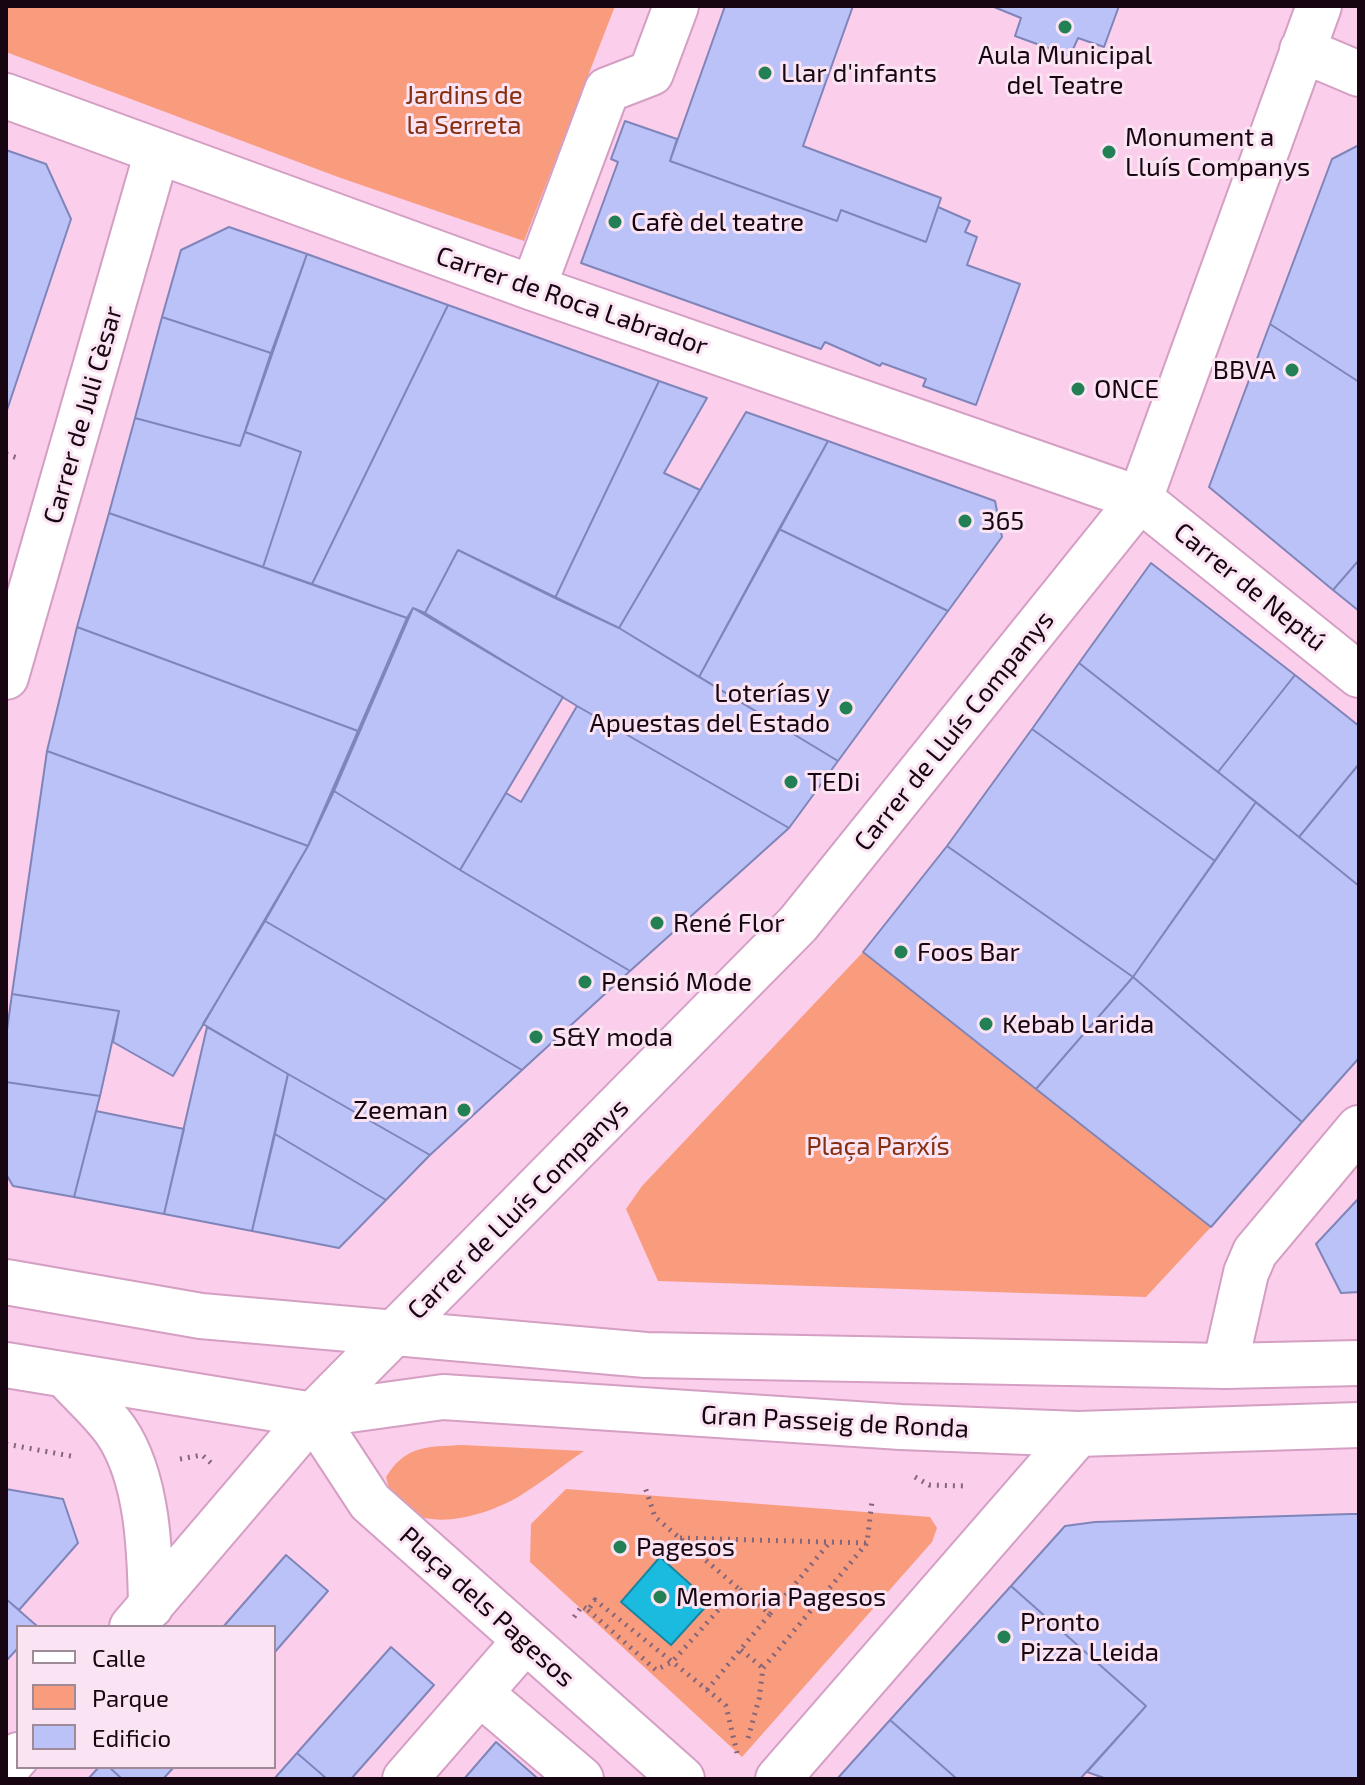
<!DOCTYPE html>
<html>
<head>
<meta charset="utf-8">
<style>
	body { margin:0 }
	#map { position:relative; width:1365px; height:1785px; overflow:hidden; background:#fbceec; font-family:"Exo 2",sans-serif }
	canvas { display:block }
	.frame { position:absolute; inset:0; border:8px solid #170612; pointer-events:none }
	.legend { position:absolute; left:16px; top:1625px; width:260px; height:144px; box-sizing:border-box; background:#fae3f2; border:2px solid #9f8b98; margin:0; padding:10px 14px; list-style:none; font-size:24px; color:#170612 }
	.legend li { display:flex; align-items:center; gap:16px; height:40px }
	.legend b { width:40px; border:2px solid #9f8b98 }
</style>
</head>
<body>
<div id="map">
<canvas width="1365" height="1785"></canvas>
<div class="frame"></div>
<ul class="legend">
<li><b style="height:10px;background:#fff"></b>Calle</li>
<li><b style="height:22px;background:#f99c7d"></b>Parque</li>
<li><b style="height:22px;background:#bbc2f8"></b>Edificio</li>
</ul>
</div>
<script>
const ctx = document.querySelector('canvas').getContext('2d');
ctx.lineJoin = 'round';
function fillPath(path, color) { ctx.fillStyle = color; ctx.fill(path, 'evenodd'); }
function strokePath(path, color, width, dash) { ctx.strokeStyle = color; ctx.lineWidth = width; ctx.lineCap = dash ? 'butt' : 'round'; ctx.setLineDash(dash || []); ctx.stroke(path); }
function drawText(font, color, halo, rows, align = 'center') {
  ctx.font = font + ' "Exo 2",sans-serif'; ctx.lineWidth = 6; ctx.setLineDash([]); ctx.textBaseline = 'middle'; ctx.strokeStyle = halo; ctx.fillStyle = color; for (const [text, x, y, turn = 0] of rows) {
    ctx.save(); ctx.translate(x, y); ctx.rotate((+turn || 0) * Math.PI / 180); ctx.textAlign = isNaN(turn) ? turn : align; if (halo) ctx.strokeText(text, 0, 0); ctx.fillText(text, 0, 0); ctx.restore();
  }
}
const green = new Path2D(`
	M6 6H615L524 241 338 177 6 52Z
	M863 952 1211 1227 1146 1297 658 1281 626 1209 642 1186Z
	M462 1445 584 1451C562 1466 541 1483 518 1497 476 1521 399 1540 386 1477 406 1445 427 1447 462 1445Z
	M566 1489 930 1517 937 1528 932 1542 742 1757 530 1562 531 1524Z`);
const water = new Path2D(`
	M660 1557 710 1602 671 1645 621 1602Z`);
const building = new Path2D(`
	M725 6H853L803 146 941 198 926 242 841 210 837 221 670 161Z
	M1119 6 1104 47 1078 38 1070 56 1015 36 1021 18 994 7Z
	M625 121 677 139 670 161 837 221 841 210 926 242 938 207 970 221 965 232 977 237 967 265 1020 284 976 405 923 386 926 379 882 363 880 366 825 342 821 349 581 263 618 162 611 159Z
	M1359 145V382L1270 324 1332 159Z
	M6 150 46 164 71 219 6 413Z
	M229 227 307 254 271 353 162 317 181 250Z
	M307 254 448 305 312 584 263 567 301 452 245 432Z
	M448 305 659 381 555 598 458 550 425 613 413 608 407 618 312 584Z
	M162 317 271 353 240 446 135 418Z
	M1270 324 1359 382V560L1333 590 1209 487Z
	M659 381 707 398 664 473 700 490 619 628 555 598Z
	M746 412 828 441 699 677 619 628Z
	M135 418 240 446 245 432 301 452 263 567 109 513Z
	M828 441 995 501 1002 537 948 611 779 529Z
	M109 513 407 618 358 731 77 627Z
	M779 529 948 611 838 761 699 677Z
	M458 550 619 628 838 761 789 828 577 706 425 613Z
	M1359 560V611L1333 590Z
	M1151 563 1295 675 1218 772 1079 663Z
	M413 608 563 697 460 870 334 791Z
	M77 627 358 731 308 846 47 751Z
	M1079 663 1256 802 1215 861 1032 729Z
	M1295 675 1359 726V764L1299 837 1218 772Z
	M577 706 789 828 630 971 460 870 506 793 521 802Z
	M1032 729 1215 861 1133 977 947 846Z
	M47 751 308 846 173 1076 113 1042 119 1011 12 994Z
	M1359 764V886L1299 837Z
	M334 791 460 870 630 971 522 1070 265 921 308 846Z
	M1256 802 1359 886V1058L1302 1122 1133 977Z
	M947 846 1133 977 1036 1089 863 952Z
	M265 921 522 1070 430 1155 288 1074 203 1024Z
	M1133 977 1302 1122 1211 1227 1036 1089Z
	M12 994 119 1011 100 1096 6 1082V1037Z
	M207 1027 288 1074 252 1231 164 1214Z
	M288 1074 430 1155 386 1200 275 1134Z
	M6 1082 100 1096 74 1197 13 1186 6 1174Z
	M96 1111 184 1129 164 1214 74 1197Z
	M275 1134 386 1200 339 1248 252 1231Z
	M1359 1198V1292L1341 1293 1316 1244Z
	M6 1489 63 1499 78 1543 19 1610 6 1599Z
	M1351 1514H1359V1779H1107L1087 1772 1146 1706 1011 1586 1065 1526 1095 1522Z
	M286 1555 328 1591 274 1653V1627H223Z
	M1011 1586 1146 1706 1080 1779H957L890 1720Z
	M6 1599 37 1626 18 1627V1648L6 1661Z
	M391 1647 434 1685 351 1779H327L297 1753Z
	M890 1720 957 1779H837Z
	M496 1742 536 1777 533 1779H464Z
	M297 1753 327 1779H274Z
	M99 1767H109L122 1779H88Z
	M109 1767H174L163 1779H122Z`);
const path = new Path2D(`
	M6 454 20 459
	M6 1444 76 1457
	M180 1459 202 1455 211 1463
	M915 1477 929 1485 967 1486
	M680 1538 866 1543
	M588 1610 656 1670 672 1662 738 1588 655 1517 644 1484
	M770 1614 830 1542
	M574 1617 582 1606 588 1610 595 1600 716 1697 726 1706 737 1753
	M741 1650 763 1668
	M707 1690 770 1614 738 1588
	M748 1738 759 1699 763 1668 867 1543 872 1501`);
const minor = new Path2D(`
	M1302 50 1359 74
	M6 96 533 288 1140 499 1359 675
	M533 288 607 90 651 73 676 6
	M6 677 157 152
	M1225 1366 1246 1273 1255 1252 1359 1128
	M66 1376C82 1394 102 1411 116 1431 148 1478 150 1552 151 1606
	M313 1415 370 1502 682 1779
	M132 1627 313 1415 798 924 1140 499 1319 6
	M481 1694 581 1779
	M6 1769 18 1755
	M405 1779 524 1642
	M778 1779 1078 1434`);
const major = new Path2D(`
	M6 1282 201 1316 646 1355 1225 1366 1359 1363
	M6 1365 313 1415 443 1397 901 1427 1078 1434 1359 1425`);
const markers = [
	[1065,27,8,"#237f54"],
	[765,73,8,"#237f54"],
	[1109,152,8,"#237f54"],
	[615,222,8,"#237f54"],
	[1292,370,8,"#237f54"],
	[1078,389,8,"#237f54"],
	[965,521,8,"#237f54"],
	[846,708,8,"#237f54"],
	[791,782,8,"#237f54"],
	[657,923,8,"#237f54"],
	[901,952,8,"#237f54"],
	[585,982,8,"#237f54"],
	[986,1024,8,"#237f54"],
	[536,1037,8,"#237f54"],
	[464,1110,8,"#237f54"],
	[620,1547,8,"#237f54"],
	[660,1597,8,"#237f54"],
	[1004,1637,8,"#237f54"]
];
const poiNames = [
	["Aula Municipal",1065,55,"center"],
	["del Teatre",1065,85,"center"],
	["Llar d'infants",781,73],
	["Monument a",1125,137],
	["Lluís Companys",1125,167],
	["Cafè del teatre",631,222],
	["BBVA",1276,370,"right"],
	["ONCE",1094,389],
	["365",981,521],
	["Loterías y",830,693,"right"],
	["Apuestas del Estado",830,723,"right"],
	["TEDi",807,782],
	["René Flor",673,923],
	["Foos Bar",917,952],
	["Pensió Mode",601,982],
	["Kebab Larida",1002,1024],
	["S&Y moda",552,1037],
	["Zeeman",448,1110,"right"],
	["Pagesos",636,1547],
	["Memoria Pagesos",676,1597],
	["Pronto",1020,1622],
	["Pizza Lleida",1020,1652]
];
const parkNames = [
	["Jardins de",464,95],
	["la Serreta",464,125],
	["Plaça Parxís",878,1146]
];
const streetNames = [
	["Carrer de Roca Labrador",572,301,19],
	["Carrer de Juli Cèsar",83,415,-74],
	["Carrer de Neptú",1250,587,39],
	["Carrer de Lluís Companys",954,731,-51],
	["Carrer de Lluís Companys",518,1209,-45],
	["Gran Passeig de Ronda",835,1422,3],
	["Plaça dels Pagesos",487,1607,42]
];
fillPath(green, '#f99c7d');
fillPath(water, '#1bbbdf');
strokePath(water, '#1a85a2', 2);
fillPath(building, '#bbc2f8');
strokePath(building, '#7f85b9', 2);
strokePath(minor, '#d49fc3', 48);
strokePath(major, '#d49fc3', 48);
strokePath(path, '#84667b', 5, [2, 6]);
strokePath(minor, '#fff', 44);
strokePath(major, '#fff', 44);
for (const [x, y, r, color] of markers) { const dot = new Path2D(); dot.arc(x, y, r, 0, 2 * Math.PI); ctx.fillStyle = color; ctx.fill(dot); strokePath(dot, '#fae3f2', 3); }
drawText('26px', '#170612', '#fae3f2', poiNames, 'left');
drawText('26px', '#862f0e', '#fae3f2', parkNames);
drawText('26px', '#170612', '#fae3f2', streetNames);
</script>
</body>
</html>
